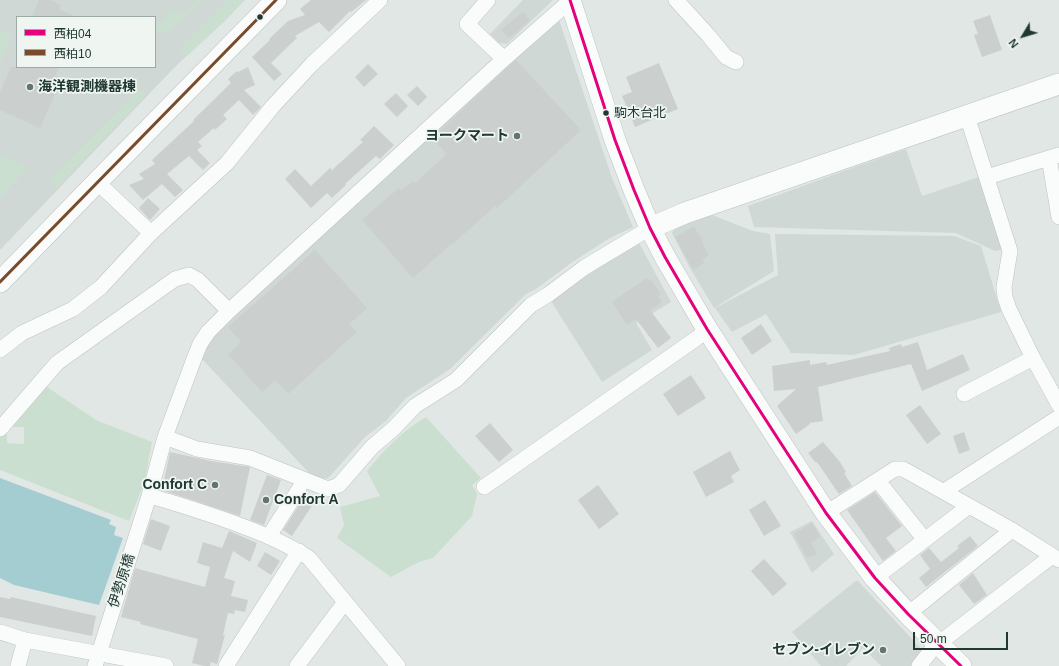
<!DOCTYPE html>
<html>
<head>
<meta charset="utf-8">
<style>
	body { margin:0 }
	#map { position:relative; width:1059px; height:666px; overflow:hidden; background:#e1e7e4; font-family:Helvetica,"Noto Sans JP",sans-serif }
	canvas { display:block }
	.legend { position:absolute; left:16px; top:16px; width:140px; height:52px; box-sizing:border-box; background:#eff6f2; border:1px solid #9daaa5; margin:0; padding:5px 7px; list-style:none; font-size:12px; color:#213731 }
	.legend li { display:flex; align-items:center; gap:8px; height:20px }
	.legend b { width:20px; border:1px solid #9daaa5 }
	.north { position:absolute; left:1003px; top:16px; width:40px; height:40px; -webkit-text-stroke:3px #eff6f2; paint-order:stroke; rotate:232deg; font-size:11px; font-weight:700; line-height:16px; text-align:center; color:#213731 }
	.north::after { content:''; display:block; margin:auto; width:14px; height:18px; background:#213731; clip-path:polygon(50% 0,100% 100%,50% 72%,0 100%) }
	.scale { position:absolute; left:913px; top:632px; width:95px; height:18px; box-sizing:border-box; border:2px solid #213731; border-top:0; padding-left:5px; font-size:12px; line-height:14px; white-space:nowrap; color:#213731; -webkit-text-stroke:3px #eff6f2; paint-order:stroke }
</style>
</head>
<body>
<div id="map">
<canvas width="1059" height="666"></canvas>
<ul class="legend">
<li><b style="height:5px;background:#e5007d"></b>西柏04</li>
<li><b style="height:5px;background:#7a4b2a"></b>西柏10</li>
</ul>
<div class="north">N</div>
<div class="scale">50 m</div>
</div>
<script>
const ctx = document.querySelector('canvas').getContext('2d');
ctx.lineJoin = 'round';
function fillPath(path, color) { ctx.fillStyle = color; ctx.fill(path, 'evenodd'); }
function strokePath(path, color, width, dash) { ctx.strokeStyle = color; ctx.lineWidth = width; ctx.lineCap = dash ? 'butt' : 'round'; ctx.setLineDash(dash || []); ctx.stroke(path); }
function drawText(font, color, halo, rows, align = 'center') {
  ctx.font = font + ' Helvetica,"Noto Sans JP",sans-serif'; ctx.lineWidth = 3.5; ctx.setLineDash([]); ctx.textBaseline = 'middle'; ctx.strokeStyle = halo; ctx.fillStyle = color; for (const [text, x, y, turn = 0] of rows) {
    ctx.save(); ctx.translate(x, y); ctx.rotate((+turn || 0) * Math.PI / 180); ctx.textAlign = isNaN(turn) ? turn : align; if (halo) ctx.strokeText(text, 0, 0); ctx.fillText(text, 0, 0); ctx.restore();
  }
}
const built = new Path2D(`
	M0 0H244L171 71 0 250ZM17 17H155V67H17Z
	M523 0H553L507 44 499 43 490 34Z
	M556 18 559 20 612 178 633 227 608 239 571 263 536 289 526 294 450 369 406 398 386 421 365 437 331 475 328 478 322 479 312 476 201 358 212 336Z
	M906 149 922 196 979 177 1003 249 995 251 956 233 754 227 748 206 852 168Z
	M712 215 753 231 770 234 774 271 714 308 690 268 672 233 677 225Z
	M775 234 954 236 981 246 1001 312 854 355 791 353 766 314 732 332 715 308 778 275Z
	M635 242 639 243 671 302 636 323 652 350 602 382 551 301Z
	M812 521 834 554 812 573 790 532Z
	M857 580 924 652 913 666H881L863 648 846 666H821L792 632Z`);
const green = new Path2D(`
	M196 0H201L170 31 165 33 155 30V21L163 23 169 10 181 15Z
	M228 0H245L224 22 187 56 179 52 182 46Z
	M0 30 12 36 0 63Z
	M139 89 147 94 56 188 49 181Z
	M0 155 29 167 0 198Z
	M44 385 96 420 152 442 145 481 129 521 0 470V433ZM7 427H24V444L7 443Z
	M426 417 481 478 472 485 477 494 472 516 433 558 419 562 391 577 337 538 344 525 340 507 380 496 367 471C384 450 402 431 426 417Z`);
const water = new Path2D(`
	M0 478 111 520 109 524 116 527 114 535 123 538 99 605 14 585 0 578Z`);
const building = new Path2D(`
	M39 0H50L61 5 59 9 77 17H32Z
	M311 0H366L351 12 350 11 329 32 319 22 295 36 297 38 271 63 282 74 274 81 252 57 270 40 269 39 288 21 305 15 300 9Z
	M523 12 530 20 509 38 501 30Z
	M990 15 1002 50 982 57 974 35 978 34 973 21Z
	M516 60 581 130 497 208 495 206 453 244 452 243 413 278 362 220 399 188 401 191 413 181 415 183 447 154 432 138Z
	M659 63 678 109 635 127 622 96 632 92 626 77Z
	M368 64 378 74 364 87 355 77Z
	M11 67H59L53 80 60 83 40 128 0 110V92Z
	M248 67 255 85 244 90 261 107 253 115 239 100 223 115 227 119 215 130 214 128 198 142 202 146 197 150 210 163 203 170 189 156 167 174 183 190 175 197 162 184 143 200 129 185 144 179 139 174 155 164 152 160 194 121 193 120 231 83 228 79 237 71 238 72Z
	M417 86 427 97 418 106 407 95Z
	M396 93 408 106 397 117 384 104Z
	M374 126 394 145 380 159 376 156 345 184 346 185 332 198 327 193 311 208 285 179 295 169 311 186 330 168 332 170 363 142 360 140Z
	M148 198 160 209 150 220 139 208Z
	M694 226 703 242H702L709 255 702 260 704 263 693 270 675 237Z
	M315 250 367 308 349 324 357 332 288 394 275 380 262 392 228 354 241 342 228 327Z
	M647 278 649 281 651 280 661 294 658 296 662 302 650 310 671 338 658 348 636 319 627 325 612 302Z
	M761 324 772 341 752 355 741 338Z
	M918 342 927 370 963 354 970 370 922 391 911 364 818 387 823 421 809 423 810 424 796 434 777 406 796 389 774 391 772 366 810 360V365L826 362 827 365 890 351 889 348 901 344 902 347Z
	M691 375 706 398 678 416 663 394Z
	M920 405 941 434 927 444 906 415Z
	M490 423 513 450 499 462 475 436Z
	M964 432 970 450 959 454 953 436Z
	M823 442 840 462 846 472 844 473 852 486 839 494 817 462 816 463 808 453Z
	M730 451 740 470 731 476 734 482 706 497 693 472Z
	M170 452 211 461 250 467 240 516 162 490Z
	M267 475 281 480 264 525 250 520Z
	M598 485 619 514 599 529 578 500Z
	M875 492 902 526 886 538 896 551 883 561 847 510Z
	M305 496 315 501 292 536 283 530Z
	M765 500 781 526 764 536 749 510Z
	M151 519 170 526 161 551 143 544Z
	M812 523 820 537 811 543 817 554 807 558 794 534Z
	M229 531 257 543 250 562 233 551 224 578 235 581 231 596 248 600 245 612 235 610 234 614 228 613 223 635H225L217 664 211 662 210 666H204L192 663 198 639 140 624 141 622 121 617 135 568 205 587 210 567 197 563 203 542 222 548Z
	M970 536 978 546 926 587 919 578 930 569 920 555 929 548 941 562 959 548 957 546Z
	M265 552 280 561 271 575 257 566Z
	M764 559 787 584 773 596 751 571Z
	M973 573 987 595 974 604 959 585Z
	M0 597 10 599 11 597 96 616 92 636 0 617Z`);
const street = new Path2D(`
	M488 0 467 24 504 59
	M676 0 708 35 726 57 736 62
	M967 116 1010 251 1004 287 1005 297 1009 309 1033 358 1059 405
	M1049 158 1059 217
	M987 177 1059 155
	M97 182 151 233
	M0 350 22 333 73 309 101 287 151 233 227 163 273 106 312 64 380 0
	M964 394 1033 358
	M0 429 57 363 175 279 189 275 198 280 229 311
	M165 437 197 449 250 458 328 489 339 485 372 447 394 428 415 406 456 380 531 305 549 294 585 267 650 228
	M878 481 925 540
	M484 487 697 338 707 329
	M947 493 949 488 1059 417
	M149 496C173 502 196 510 220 518 253 530 279 539 309 558L398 666
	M826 513 895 469H903L1012 530 1059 560
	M269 536 299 489
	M875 578 969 506
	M908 614 1012 530
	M0 632 25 640 166 666
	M18 666 25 640
	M95 666 149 496 165 437 194 359 200 344 208 332 229 311 504 59 571 0
	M226 666 299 551
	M297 666 345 602
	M919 666 930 652 938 644 1052 556`);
const secondary = new Path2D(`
	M570 0 615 140 634 190 650 228 665 257 707 329 826 513 875 578 908 614 961 666
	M650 228 685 213 1059 84
	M0 282 97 182 276 0`);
const bus1 = new Path2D(`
	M570 0 615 140 634 190 650 228 665 257 707 329 826 513 875 578 908 614 961 666`);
const bus2 = new Path2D(`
	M0 282 276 0`);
const markers = [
	[260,17,3.5,"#213731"],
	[30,87,4,"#647570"],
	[606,113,3.5,"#213731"],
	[517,136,4,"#647570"],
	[215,485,4,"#647570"],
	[266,500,4,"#647570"],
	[883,650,4,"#647570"]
];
const busNames = [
	["駒木台北",614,113]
];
const poiNames = [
	["海洋観測機器棟",38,87,"left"],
	["ヨークマート",509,136],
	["Confort C",207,485],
	["Confort A",274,500,"left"],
	["セブン-イレブン",875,650]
];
const streetNames = [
	["伊勢原橋",122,581,-72]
];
fillPath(built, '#cfd8d4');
fillPath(green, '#cbdfd1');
fillPath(water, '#a4cdd2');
fillPath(building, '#cbd0ce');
strokePath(street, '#bec3c1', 16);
strokePath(secondary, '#bec4c1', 22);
strokePath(street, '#fafbfb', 15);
strokePath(secondary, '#fafbfb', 21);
strokePath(bus1, '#e5007d', 3);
strokePath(bus2, '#7a4b2a', 3);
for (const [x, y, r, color] of markers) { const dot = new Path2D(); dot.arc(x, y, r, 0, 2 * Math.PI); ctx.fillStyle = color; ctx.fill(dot); strokePath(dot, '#eff6f2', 1.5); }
drawText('13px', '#213731', '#eff6f2', busNames, 'left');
drawText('bold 14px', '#213731', '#eff6f2', poiNames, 'right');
drawText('14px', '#213731', '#eff6f2', streetNames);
</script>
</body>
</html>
